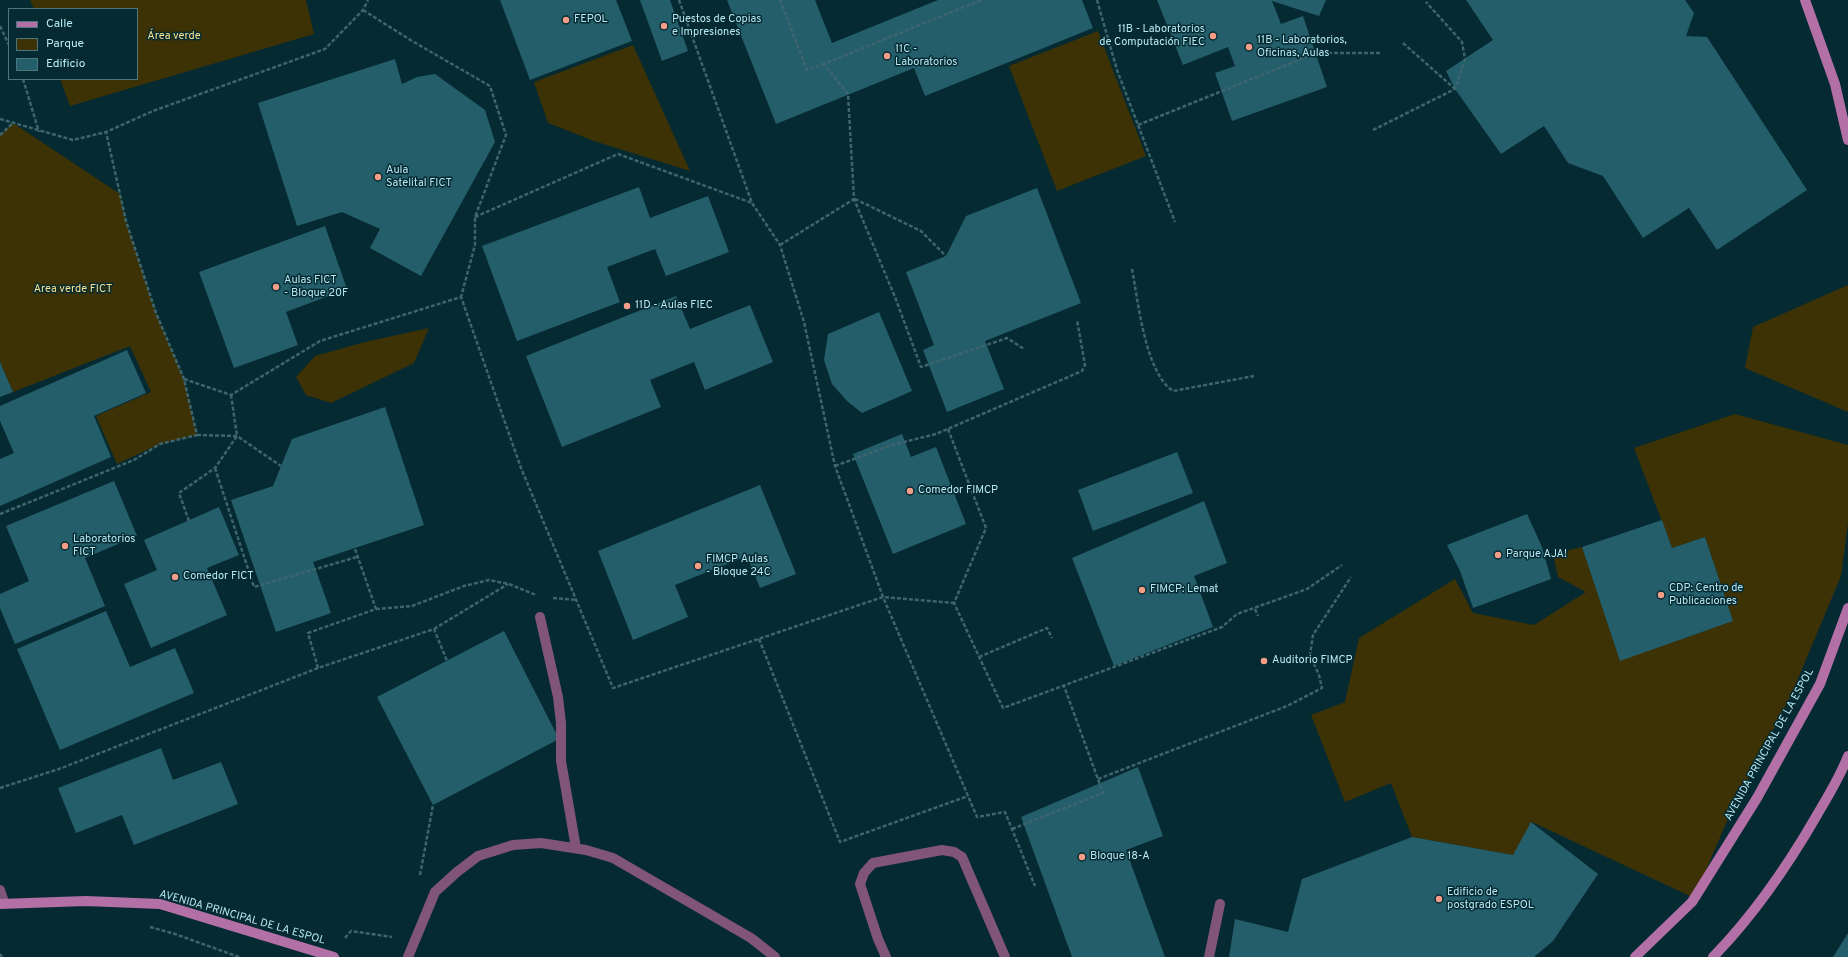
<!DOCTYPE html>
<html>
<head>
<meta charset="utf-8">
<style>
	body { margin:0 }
	#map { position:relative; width:1848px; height:957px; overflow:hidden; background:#052a31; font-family:Overpass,sans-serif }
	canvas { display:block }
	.legend { position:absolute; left:8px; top:8px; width:130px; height:72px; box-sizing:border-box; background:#052a31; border:1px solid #4c767f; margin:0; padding:5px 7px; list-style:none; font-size:12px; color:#b7e8f4 }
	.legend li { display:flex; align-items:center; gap:8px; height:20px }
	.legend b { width:20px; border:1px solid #4c767f }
</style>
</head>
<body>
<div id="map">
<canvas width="1848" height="957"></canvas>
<ul class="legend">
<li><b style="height:5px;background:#b370a7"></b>Calle</li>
<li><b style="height:11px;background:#3d3206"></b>Parque</li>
<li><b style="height:11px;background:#245e6b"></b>Edificio</li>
</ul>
</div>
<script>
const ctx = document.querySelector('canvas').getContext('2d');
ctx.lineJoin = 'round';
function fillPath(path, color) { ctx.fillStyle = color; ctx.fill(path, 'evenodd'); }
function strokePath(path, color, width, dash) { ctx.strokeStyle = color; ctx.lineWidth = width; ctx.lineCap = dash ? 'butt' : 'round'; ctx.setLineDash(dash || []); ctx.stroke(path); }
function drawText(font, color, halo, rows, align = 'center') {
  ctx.font = font + ' Overpass,sans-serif'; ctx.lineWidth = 3; ctx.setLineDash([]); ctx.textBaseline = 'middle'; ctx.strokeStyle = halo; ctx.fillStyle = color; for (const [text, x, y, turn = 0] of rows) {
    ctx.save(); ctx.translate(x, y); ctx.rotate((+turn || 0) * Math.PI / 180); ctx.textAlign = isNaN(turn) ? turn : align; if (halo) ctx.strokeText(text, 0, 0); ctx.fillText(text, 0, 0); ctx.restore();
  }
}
const green = new Path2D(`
	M30 0H306L314 34 70 106 60 79H137V9H34Z
	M1098 31 1146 156 1057 191 1009 66Z
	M633 45 690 171 594 141 548 123 534 82Z
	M13 123 120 194 126 221 156 313 184 379 197 435 160 444 117 464 96 416 151 392 130 346 13 392 0 362V135Z
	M1848 285V412L1745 368 1753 327Z
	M429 328 414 363 331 403 306 395 296 377 315 356 365 342Z
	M1735 414 1848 445V523L1841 576 1792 693 1728 819 1694 898 1532 822 1513 855 1412 837 1391 783 1345 802 1311 715 1345 702 1359 638 1455 579 1473 613 1534 625 1586 592 1558 577 1553 554 1582 547 1620 660 1733 621 1705 537 1672 548 1634 448Z`);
const building = new Path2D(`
	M500 0H616L632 41 530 80Z
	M640 0H670L688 51 662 61Z
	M727 0H815L832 43 938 0H1082L1093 28 925 96 914 68 776 124Z
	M1157 0H1326L1319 16 1272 1 1281 24 1303 16 1327 87 1232 121 1215 73 1235 66 1228 47 1183 65Z
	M1466 0H1685L1694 13 1686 36 1707 37 1807 190 1717 250 1689 208 1643 238 1603 176 1568 163 1544 126 1501 154 1455 89 1446 71 1493 40Z
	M395 59 402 84 417 77 435 74 485 110 495 142 421 276 370 248 380 229 342 212 297 226 258 103Z
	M639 187 650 218 708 196 729 252 666 276 655 249 607 267 620 302 517 341 482 246Z
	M1037 188 1081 303 985 341 1004 389 947 412 923 350 934 345 906 272 946 256 966 216Z
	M325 226 347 289 286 312 298 345 234 368 199 272Z
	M676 296 690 329 750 305 773 362 705 390 694 362 650 380 661 407 562 447 526 356Z
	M879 312 912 391 862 413 847 401 832 384 824 360 828 334Z
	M127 350 146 393 94 416 111 457 0 506V459L14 453 0 421V406Z
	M0 362 13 392 0 397Z
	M385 407 424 525 313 562 331 613 276 632 231 500 273 486 292 439Z
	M902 434 911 457 936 447 966 524 893 554 853 454Z
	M1177 452 1193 493 1093 531 1078 490Z
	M114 481 137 536 85 558 105 606 15 644 0 608V594L29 581 6 526Z
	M760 485 796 574 760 588 747 556 675 585 688 617 633 640 598 551Z
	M1204 501 1227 563 1194 576 1213 627 1114 666 1072 558Z
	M219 507 239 555 207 568 227 615 151 648 124 584 157 570 144 540Z
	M1527 514 1542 547 1551 579 1473 608 1460 571 1447 545Z
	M1662 520 1672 548 1705 537 1733 621 1620 661 1582 547Z
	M106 611 130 667 175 648 194 693 60 750 17 649Z
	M504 631 559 739 433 805 377 697Z
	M161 748 173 780 221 762 238 804 134 845 122 815 76 833 58 788Z
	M1138 767 1163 836 1126 850 1165 957H1072L1021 817Z
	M1531 822 1598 874 1553 941 1534 957H1229L1235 919 1288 932 1302 879 1412 837 1513 855Z
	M1848 933V957H1833Z`);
const path = new Path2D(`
	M679 0 752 203 780 245 804 322 835 466 883 597 977 817 1005 812 1035 886
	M780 0 807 70 824 64
	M981 0 824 64 848 94 854 199 895 297 921 367 1007 338 1024 349
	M1097 0 1117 70 1175 222
	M363 10 412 41 490 86 506 135 475 217V245L461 297
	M0 26 9 45
	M1403 43 1455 89
	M23 79 39 132
	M0 119 73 140 106 132 153 111 325 49 363 10 368 0
	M1138 125 1316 53H1382
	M1373 130 1455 89 1465 59 1462 42 1426 2
	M0 135 13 123
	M855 199 921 231 946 256
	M475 217 618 154 752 203
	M780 245 854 199
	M1132 269C1138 300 1145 373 1173 391L1254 376
	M184 379 231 395 320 341 461 297 521 468 613 688 883 597 954 603
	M948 429 986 528 954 603 1003 708 1222 627 1237 614 1307 589 1342 565
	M197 435 237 436 281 466
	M835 466 892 445 936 434 1082 371 1085 365 1077 320
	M215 468 254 587 357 557
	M0 514 134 460 160 444 197 435 184 379 156 313 126 221 106 132
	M189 521 179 493 215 468 237 436 231 395
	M553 598 577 600
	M376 609 412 606 464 586 489 580 509 584 536 595
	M1255 609 1258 616
	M434 629 508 584
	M759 639 840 842 968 796
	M979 657 1047 628 1052 638
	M318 668 308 633 376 609 355 549
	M1098 779 1287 706 1322 688 1319 675 1310 655 1313 635 1351 577
	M0 788 59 769 318 668 434 629 447 661
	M1012 829 1103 793 1064 686
	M420 875 433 805
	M150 927 175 934 239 957
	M345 938 351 931 392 937
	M0 954 2 957`);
const lane = new Path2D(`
	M540 617 558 697 561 723V761L576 848
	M0 890 4 902
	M408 957 435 892 457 872 478 856 513 845 541 843 586 850 613 858 751 938 775 957
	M886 957 878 939 860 884 864 873 873 863 942 850 954 852 962 857 1005 957
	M1209 957 1220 904`);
const secondary = new Path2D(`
	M1805 0 1835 84 1848 140
	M0 904 86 901 160 904 334 957
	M1635 957 1692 902 1757 798 1820 684 1848 608
	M1713 957C1755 914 1787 867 1817 815 1828 796 1840 777 1848 756`);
const markers = [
	[566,20,4,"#f49e8a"],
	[664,26,4,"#f49e8a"],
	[1213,36,4,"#f49e8a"],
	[1249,47,4,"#f49e8a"],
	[887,56,4,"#f49e8a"],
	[378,177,4,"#f49e8a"],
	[276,287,4,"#f49e8a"],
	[627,306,4,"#f49e8a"],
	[910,491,4,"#f49e8a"],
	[65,546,4,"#f49e8a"],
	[1498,555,4,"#f49e8a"],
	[698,566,4,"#f49e8a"],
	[175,577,4,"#f49e8a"],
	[1142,590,4,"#f49e8a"],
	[1661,595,4,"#f49e8a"],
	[1264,661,4,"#f49e8a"],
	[1082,857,4,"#f49e8a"],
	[1439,899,4,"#f49e8a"]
];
const poiNames = [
	["FEPOL",574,20],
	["Puestos de Copias",672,20],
	["e Impresiones",672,33],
	["11B - Laboratorios",1205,30,"right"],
	["de Computación FIEC",1205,43,"right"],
	["11B - Laboratorios,",1257,41],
	["Oficinas, Aulas",1257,54],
	["11C -",895,50],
	["Laboratorios",895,63],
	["Aula",386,171],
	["Satelital FICT",386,184],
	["Aulas FICT",284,281],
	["- Bloque 20F",284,294],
	["11D - Aulas FIEC",635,306],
	["Comedor FIMCP",918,491],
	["Laboratorios",73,540],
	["FICT",73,553],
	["Parque AJA!",1506,555],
	["FIMCP Aulas",706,560],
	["- Bloque 24C",706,573],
	["Comedor FICT",183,577],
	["CDP: Centro de",1669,589],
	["Publicaciones",1669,602],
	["FIMCP: Lemat",1150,590],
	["Auditorio FIMCP",1272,661],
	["Bloque 18-A",1090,857],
	["Edificio de",1447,893],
	["postgrado ESPOL",1447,906]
];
const parkNames = [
	["Área verde",174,37],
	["Area verde FICT",73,290]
];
const streetNames = [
	["AVENIDA PRINCIPAL DE LA ESPOL",1770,745,-61],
	["AVENIDA PRINCIPAL DE LA ESPOL",242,918,16]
];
fillPath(green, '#3d3206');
fillPath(building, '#245e6b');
strokePath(path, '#3d656e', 2.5, [4, 2]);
strokePath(lane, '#805577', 10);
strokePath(secondary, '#b370a7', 10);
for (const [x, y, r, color] of markers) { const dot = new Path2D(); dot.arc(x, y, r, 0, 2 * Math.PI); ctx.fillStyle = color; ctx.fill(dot); strokePath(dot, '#052a31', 1.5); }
drawText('11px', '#b7e8f4', '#052a31', poiNames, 'left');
drawText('11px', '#fae18d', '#052a31', parkNames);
drawText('11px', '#b7e8f4', '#052a31', streetNames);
</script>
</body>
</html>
